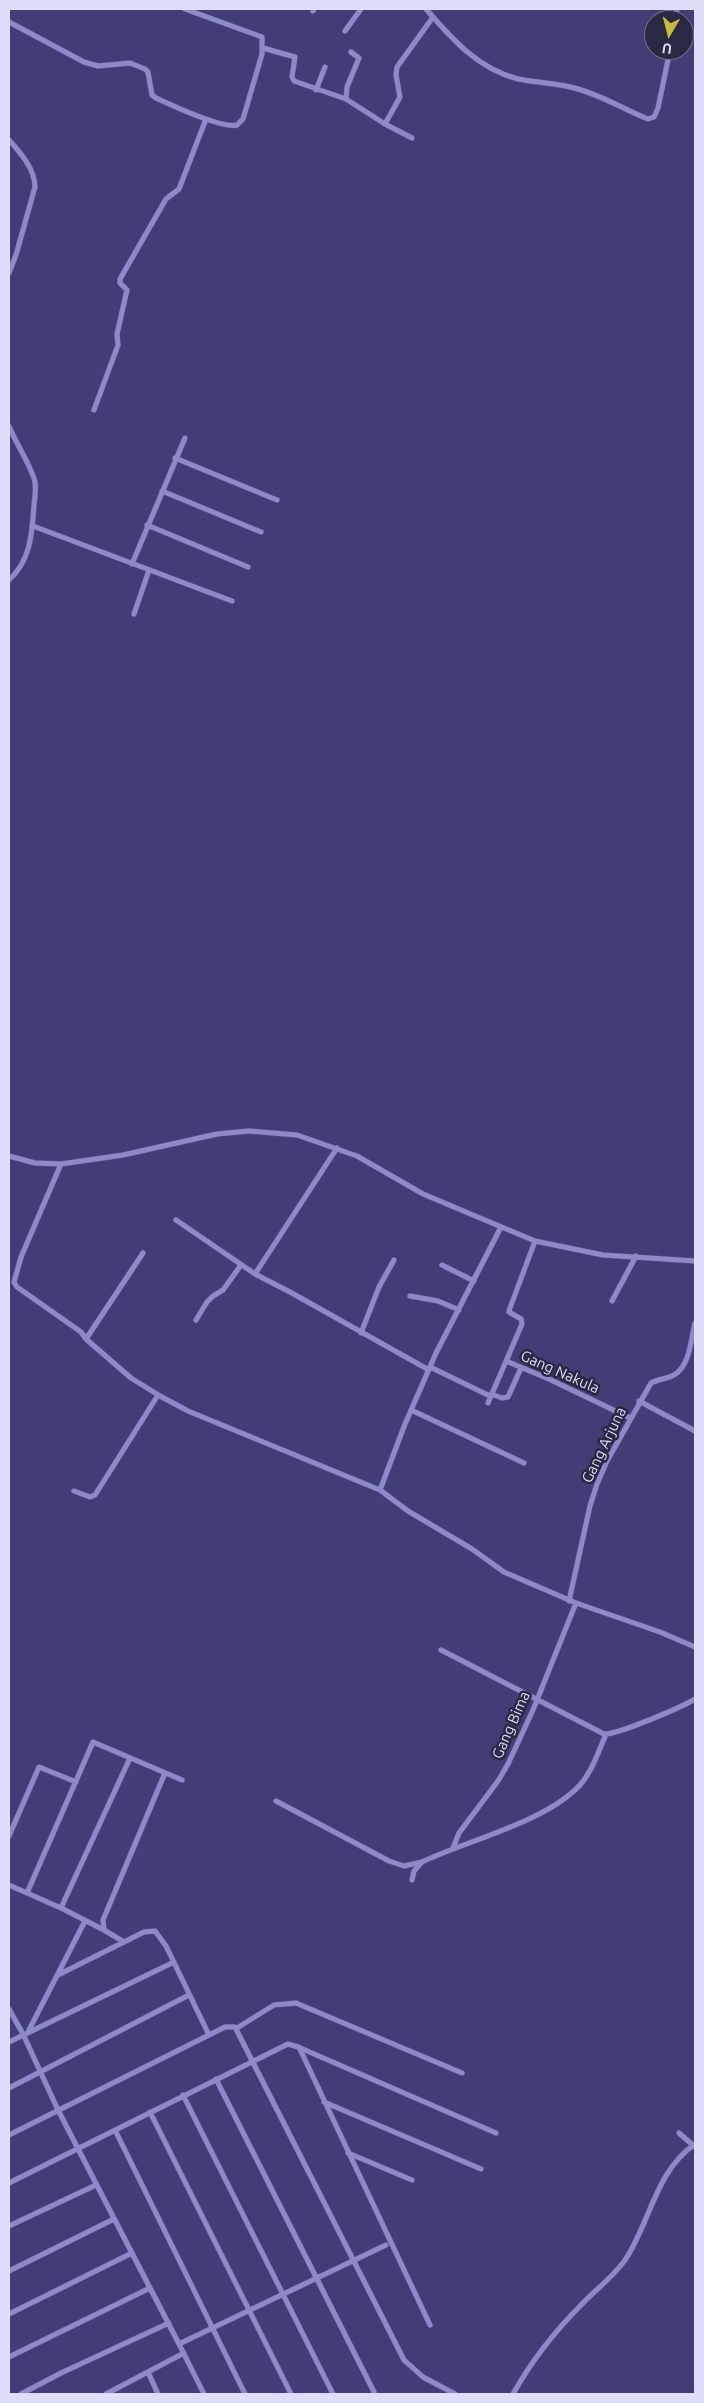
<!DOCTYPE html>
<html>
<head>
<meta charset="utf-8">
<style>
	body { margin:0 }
	#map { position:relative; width:704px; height:2403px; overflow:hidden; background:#423d77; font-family:Ubuntu,sans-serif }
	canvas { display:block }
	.frame { position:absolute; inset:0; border:10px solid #dddefa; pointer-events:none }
	.north { position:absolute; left:644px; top:10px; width:50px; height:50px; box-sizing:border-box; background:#2a2943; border:1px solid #72718c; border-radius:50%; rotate:188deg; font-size:14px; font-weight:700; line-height:20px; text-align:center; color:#dddefa }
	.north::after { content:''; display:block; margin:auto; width:18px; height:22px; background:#c6bc3c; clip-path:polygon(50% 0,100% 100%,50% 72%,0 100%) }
</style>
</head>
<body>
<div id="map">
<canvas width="704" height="2403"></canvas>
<div class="frame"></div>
<div class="north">U</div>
</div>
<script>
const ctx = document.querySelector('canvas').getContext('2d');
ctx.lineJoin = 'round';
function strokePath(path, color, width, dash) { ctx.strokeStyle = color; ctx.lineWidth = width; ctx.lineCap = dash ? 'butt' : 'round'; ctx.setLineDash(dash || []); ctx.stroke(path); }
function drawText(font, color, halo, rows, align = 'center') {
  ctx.font = font + ' Ubuntu,sans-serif'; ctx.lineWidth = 5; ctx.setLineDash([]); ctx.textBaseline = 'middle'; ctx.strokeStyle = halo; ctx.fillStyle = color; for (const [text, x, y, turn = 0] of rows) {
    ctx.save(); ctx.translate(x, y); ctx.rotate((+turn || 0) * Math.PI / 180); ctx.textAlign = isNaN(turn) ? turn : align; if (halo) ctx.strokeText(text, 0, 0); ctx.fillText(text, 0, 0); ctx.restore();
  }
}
const street = new Path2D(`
	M426 9C452 39 478 69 518 79 538 83 559 83 578 89 603 96 625 110 648 119L654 117 658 108 670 50
	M313 11 314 9
	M675 20 677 9
	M9 22 84 62 98 66 130 63 145 69 148 72 152 95 156 98C171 105 223 129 237 125L243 119 262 54V37L185 9
	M345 31 361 9
	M263 48 295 57 292 77 294 81 346 99
	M351 52 359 58 347 87 346 99 385 124 412 138
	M316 90 325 67
	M385 124 400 97 396 75 397 67 433 17
	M9 140C20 152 35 169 35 187L16 255 9 273
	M94 410 118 345 117 334 127 290 120 283V279L166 199 179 189 206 119
	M9 426C15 442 32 467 35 482 36 490 35 498 34 505 32 533 31 560 9 580
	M175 458 277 500
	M162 491 261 532
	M147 525 248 567
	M33 526 232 601
	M132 564 185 438
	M134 614 149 570
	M9 1156 35 1163 61 1164 123 1155 217 1134 249 1131 297 1135 357 1156 423 1194 535 1241 603 1255 695 1261
	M61 1164 21 1257 14 1282 17 1287 81 1332 86 1339 131 1378 160 1396 188 1411 380 1490 408 1511 472 1549 504 1572 576 1603 660 1632 695 1647
	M176 1220 255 1274 290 1292 429 1370
	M442 1265 474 1281
	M255 1274 337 1148
	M410 1296 438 1301 459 1310
	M612 1301 636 1256
	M196 1320 207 1302 213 1296 223 1290 241 1265
	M361 1333 379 1287 394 1260
	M86 1339 143 1253
	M506 1361 549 1379 630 1418
	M430 1367 490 1396
	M491 1394 502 1398 508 1397 521 1368
	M639 1401 695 1431
	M488 1403 522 1324 521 1319 509 1312 510 1308 535 1241
	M411 1410 524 1463
	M380 1490 405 1424 436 1353 501 1227
	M74 1491 90 1497 95 1495 158 1395
	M569 1601 590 1506 597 1484 607 1461 651 1383C658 1379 667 1379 674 1375 690 1366 691 1339 695 1323
	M441 1650 604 1734C617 1735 682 1707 695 1699
	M276 1801 389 1861 404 1866 422 1862
	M9 1836 39 1767 76 1782
	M453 1848 459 1833 498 1781 508 1764 533 1710 576 1603
	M412 1880 414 1871 422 1862C468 1840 546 1822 580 1785 592 1771 599 1751 606 1734
	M9 1885 27 1893
	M61 1908 130 1758
	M104 1930 61 1908 27 1893 93 1742 182 1780
	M124 1942 104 1930 103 1920 165 1773
	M58 1975 144 1932 155 1931 166 1946 209 2035
	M9 2009 23 2034 58 2110 179 2344
	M237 2028 274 2005 296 2003 462 2073
	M29 2030 85 1921
	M9 2042 174 1962
	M299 2047 430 2325
	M216 2079 374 2392
	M9 2088 189 1995
	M183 2095 333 2394
	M324 2102 481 2169
	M150 2112 291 2394
	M115 2130 245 2394
	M679 2133 695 2147
	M9 2135 225 2027H235L404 2360 423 2377 455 2394
	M348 2153 412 2180
	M9 2183 288 2044 298 2047 496 2133
	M9 2226 96 2185
	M9 2271 114 2219
	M9 2314 132 2253
	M9 2357 150 2288
	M148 2372 158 2394
	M21 2394 61 2373 169 2323
	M106 2394 184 2353
	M204 2394 179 2344 386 2245
	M513 2394C532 2360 555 2331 582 2304 597 2288 615 2276 627 2257 651 2219 656 2171 695 2144`);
const streetNames = [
	["Gang Nakula",560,1372,24],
	["Gang Arjuna",604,1445,-64],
	["Gang Bima",511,1725,-66]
];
strokePath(street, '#585483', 6);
strokePath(street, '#8c8aca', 5);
drawText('15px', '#dddefa', '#2a2943', streetNames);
</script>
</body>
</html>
